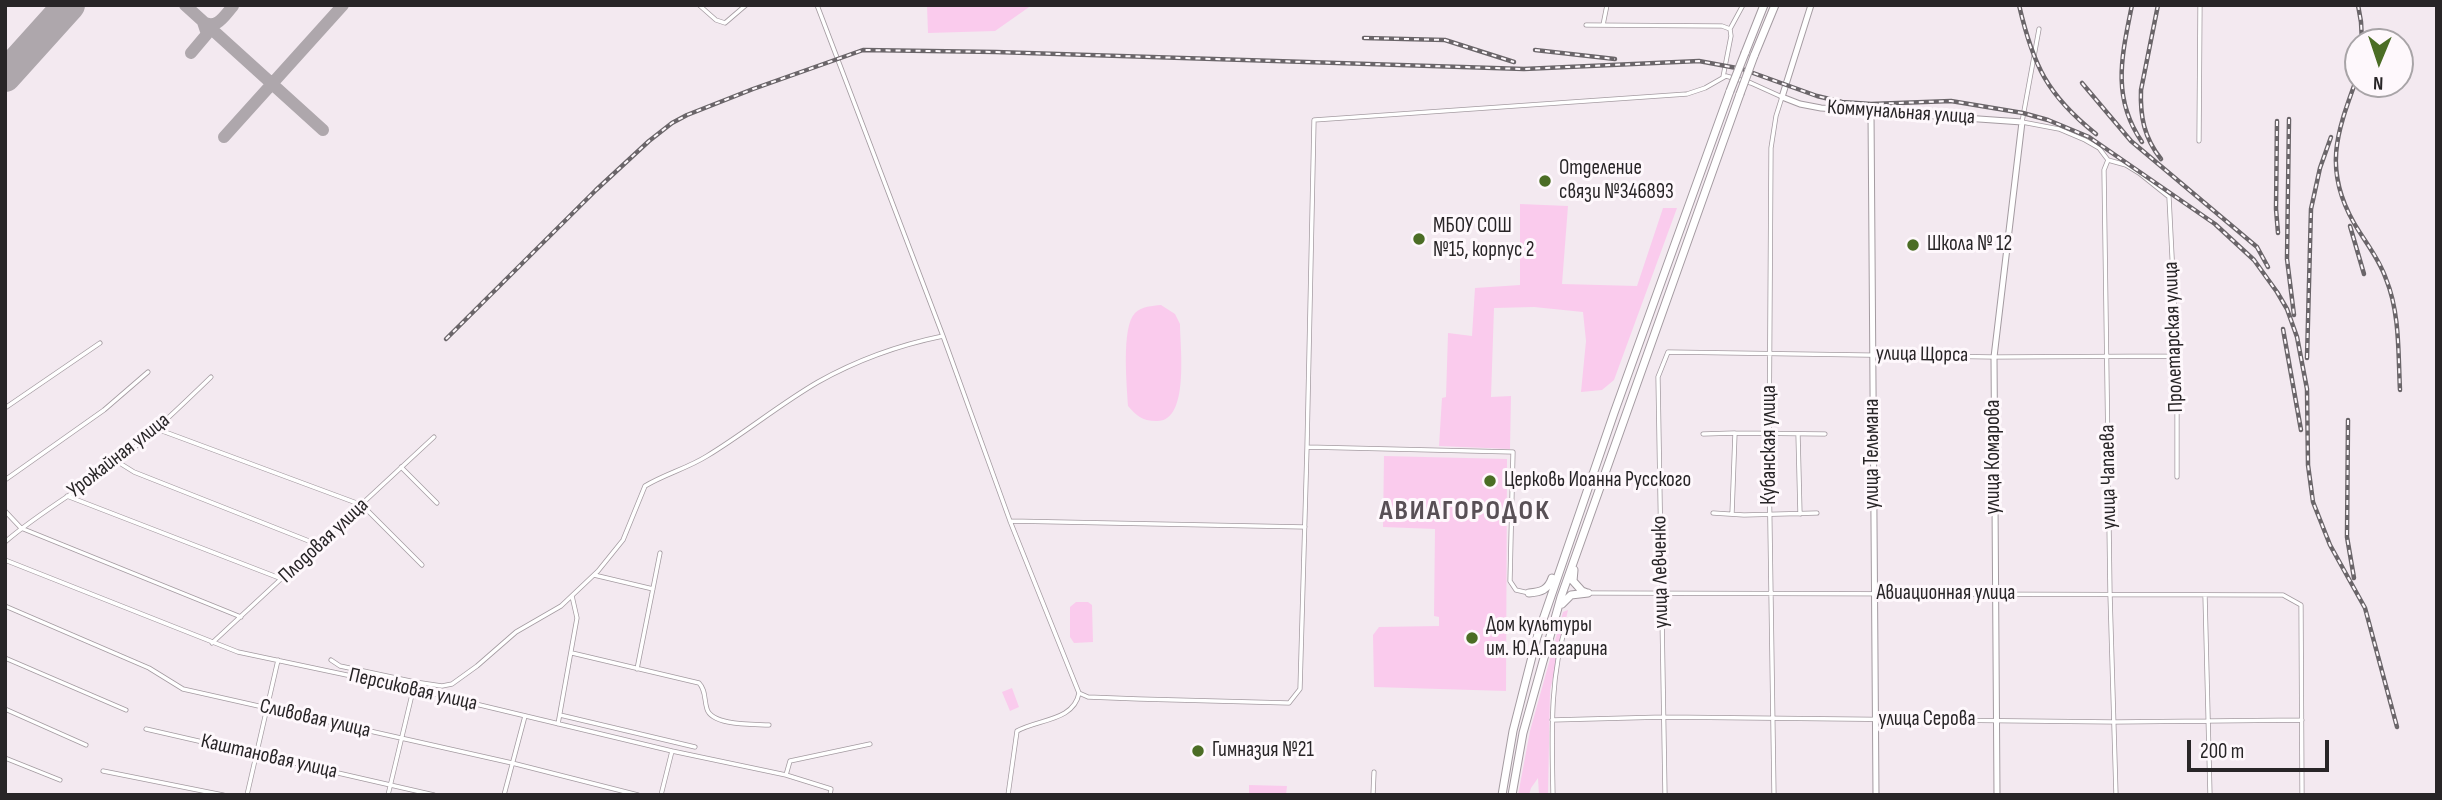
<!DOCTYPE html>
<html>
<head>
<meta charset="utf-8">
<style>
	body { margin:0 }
	#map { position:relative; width:2442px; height:800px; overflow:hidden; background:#f3e9f0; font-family:"Sofia Sans Condensed",sans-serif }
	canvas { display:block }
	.frame { position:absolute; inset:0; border:7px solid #282527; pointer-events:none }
	.north { position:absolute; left:2344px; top:28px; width:70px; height:70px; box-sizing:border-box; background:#fef8fc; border:2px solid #a8a4a7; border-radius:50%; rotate:182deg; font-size:19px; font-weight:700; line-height:28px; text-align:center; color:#282527 }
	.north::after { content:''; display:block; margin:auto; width:24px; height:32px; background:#4b6d25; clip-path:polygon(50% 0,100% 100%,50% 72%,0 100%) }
	.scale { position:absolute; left:2187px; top:740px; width:142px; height:32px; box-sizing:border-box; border:4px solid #282527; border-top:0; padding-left:9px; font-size:21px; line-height:24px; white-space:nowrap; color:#282527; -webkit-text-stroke:5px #fef8fc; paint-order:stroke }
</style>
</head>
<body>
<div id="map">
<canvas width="2442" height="800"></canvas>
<div class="frame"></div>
<div class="north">N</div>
<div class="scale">200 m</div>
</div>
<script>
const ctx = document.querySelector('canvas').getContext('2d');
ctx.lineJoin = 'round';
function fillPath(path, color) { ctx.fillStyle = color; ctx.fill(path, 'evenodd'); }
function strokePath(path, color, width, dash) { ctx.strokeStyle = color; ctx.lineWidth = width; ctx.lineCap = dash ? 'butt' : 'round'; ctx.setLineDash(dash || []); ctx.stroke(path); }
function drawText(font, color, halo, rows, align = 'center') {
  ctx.font = font + ' "Sofia Sans Condensed",sans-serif'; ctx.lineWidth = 6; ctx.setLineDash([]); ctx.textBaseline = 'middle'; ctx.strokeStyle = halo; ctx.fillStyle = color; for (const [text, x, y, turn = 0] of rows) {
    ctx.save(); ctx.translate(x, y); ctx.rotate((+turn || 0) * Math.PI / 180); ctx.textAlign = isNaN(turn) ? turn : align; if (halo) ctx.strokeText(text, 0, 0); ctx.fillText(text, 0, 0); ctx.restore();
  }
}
const green = new Path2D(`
	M927 5H1032L995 31 928 33Z
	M1520 204 1568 206 1562 284 1637 286 1663 208H1677L1614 380 1602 390 1581 392 1586 341 1583 312 1534 307 1494 308 1491 397 1511 396 1510 449 1439 446 1442 398 1446 397 1448 333 1472 336 1475 288 1520 285Z
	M1161 305 1175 314 1180 324C1180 347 1190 423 1156 421 1142 421 1136 415 1128 406 1127 386 1121 327 1135 313 1142 306 1152 306 1161 305Z
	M1384 456 1507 459 1506 691 1374 687 1373 635 1379 627 1439 626V617L1434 616 1435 529 1383 527Z
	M1076 602H1088L1092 605 1093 642 1074 643 1070 637V607Z
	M1568 610 1550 691 1548 795H1539L1538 778 1531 788 1529 795H1518L1530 731 1563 612Z
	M1012 688 1019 707 1010 711 1002 692Z
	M1249 785 1287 786 1286 795H1249Z`);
const taxiway = new Path2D(`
	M185 5 323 130
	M191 53 207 34 203 22C217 30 224 16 233 6
	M224 137 343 5`);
const runway = new Path2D(`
	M5 76 69 5`);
const street = new Path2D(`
	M699 5 716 20 725 23 746 5
	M817 5 943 336 1010 521 1079 693 1088 697 1139 699 1289 703 1300 689 1307 447 1513 452 1510 581 1516 590 1529 593
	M1586 25 1722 26 1730 29
	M1603 25 1607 5
	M2039 29 2022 122 2059 129 2085 140 2099 148 2108 160 2126 165 2139 173 2169 197 2177 356V477
	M1723 77 1731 36 1730 29 1743 5
	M2199 141 2200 5
	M2108 160 2104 170 2110 594 2116 795
	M5 408 100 343
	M157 429 362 505 422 565
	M1703 434 1735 433
	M1798 434 1800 514
	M1307 447 1314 120 1687 94 1705 88 1726 76 1751 83 1782 97 1776 116 1771 148 1769 461 1774 795
	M118 462 134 472 319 545
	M401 467 437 503
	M5 480 104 410 148 372
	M67 496 282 579
	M5 511 21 528 241 617
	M1713 513 1744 515 1817 513
	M1732 514 1735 433 1825 434
	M1010 521 1305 527
	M5 542C41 511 82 489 119 460 152 434 181 406 211 377
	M5 560 238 652 413 689 672 751 786 775 831 789 830 795
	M594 575 653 589
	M1588 593 2283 595 2301 605 2302 795
	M2205 595 2210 795
	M5 606 149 668 183 689 512 763 638 795
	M212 643 434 437
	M572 653 699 683C706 690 704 700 707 709 712 726 754 724 769 725
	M5 658 126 710
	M331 660 340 666 415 682 442 686 452 684 477 666 516 632 561 606 598 571 623 540 645 486C665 474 688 468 707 456 745 433 780 404 818 382 857 360 899 345 943 336
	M637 669 660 553
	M5 709 86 745
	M560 715 695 747
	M1552 720 1664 717 2115 722 2302 720
	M558 724 575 629 577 618 572 596
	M146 729 434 795
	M5 758 60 780
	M103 771 223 795
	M786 775 790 761 870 744
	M247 795 278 660
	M388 795 415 682
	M504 795 525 716
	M661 795 672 751
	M1008 795 1017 731C1038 719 1074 721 1079 693
	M1373 795 1374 772
	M1553 795C1552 737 1549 678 1567 622
	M1665 795 1658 377 1668 352 1994 357 2177 356`);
const secondary = new Path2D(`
	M1811 5 1782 97 1800 104 1821 108 2022 122 1994 357 1997 795
	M1871 113 1876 795`);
const highway = new Path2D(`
	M1745 53 1764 5
	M1754 56 1775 5
	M1574 570 1573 581 1582 591 1587 593
	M1529 593C1541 592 1548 590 1552 578
	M1562 604 1571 595 1588 593
	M1502 795 1513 731 1537 637 1614 413 1730 91
	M1512 795 1523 733 1561 597 1740 94`);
const rail = new Path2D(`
	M2019 5C2033 65 2047 95 2096 134
	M2132 5C2122 55 2111 97 2142 142
	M2158 5 2141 90C2140 116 2144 138 2161 159
	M2358 5 2361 22 2362 42
	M1364 38 1445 40 1514 62
	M1535 50 1615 59
	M2358 75C2338 130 2322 167 2354 223 2365 242 2379 258 2386 279 2400 313 2398 353 2400 390
	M2082 83 2131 141 2257 247 2268 267
	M2289 119 2287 259 2294 315
	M2277 121 2276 209 2278 233
	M2350 226 2364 274
	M2283 329 2301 430
	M446 339 596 190 649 141 672 123 687 115 753 89 863 50 996 52 1524 69 1699 61 1742 69 1817 96 1842 102 1871 104 1951 101 2023 113 2048 120 2089 137 2215 224 2254 260 2277 292 2287 309 2297 337 2307 389 2308 465 2313 502 2330 545 2365 608 2397 727
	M2307 358 2311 209 2320 168 2331 137
	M2348 420 2347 537 2354 578`);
const highwayBridge = new Path2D(`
	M1730 91 1745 53
	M1740 94 1754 56`);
const markers = [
	[1545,181,7,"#4b6d25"],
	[1419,239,7,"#4b6d25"],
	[1913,245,7,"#4b6d25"],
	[1490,481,7,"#4b6d25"],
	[1472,638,7,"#4b6d25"],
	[1198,751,7,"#4b6d25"]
];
const streetNames = [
	["Коммунальная улица",1901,113,4],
	["Пролетарская улица",2174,337,-92],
	["улица Щорса",1922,355,1],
	["Кубанская улица",1770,445,-90],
	["улица Тельмана",1873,454,-90],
	["Урожайная улица",119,456,-38],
	["улица Комарова",1994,457,-90],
	["улица Чапаева",2109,477,-91],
	["Плодовая улица",324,541,-43],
	["улица Левченко",1661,572,-91],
	["Авиационная улица",1946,594],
	["Персиковая улица",413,690,13],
	["Сливовая улица",315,719,13],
	["улица Серова",1927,720],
	["Каштановая улица",269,757,13]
];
const poiNames = [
	["Отделение",1559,169],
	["связи №346893",1559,193],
	["МБОУ СОШ",1433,227],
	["№15, корпус 2",1433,251],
	["Школа № 12",1927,245],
	["Церковь Иоанна Русского",1504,481],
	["Дом культуры",1486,626],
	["им. Ю.А.Гагарина",1486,650],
	["Гимназия №21",1212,751]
];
const districtNames = [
	["АВИАГОРОДОК",1465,512]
];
fillPath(green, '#facbed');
strokePath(taxiway, '#aea7ac', 12);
strokePath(runway, '#aea7ac', 32);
strokePath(street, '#a49ba1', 5);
strokePath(secondary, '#a49ba1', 7);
strokePath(highway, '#a49ba1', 9);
strokePath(street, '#fff', 3.5);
strokePath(secondary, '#fff', 5);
strokePath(highway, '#fff', 7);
strokePath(rail, '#6a6569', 4.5);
strokePath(rail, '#fef8fc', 2, [5]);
strokePath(highwayBridge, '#a49ba1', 9, []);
strokePath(highwayBridge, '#fff', 7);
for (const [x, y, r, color] of markers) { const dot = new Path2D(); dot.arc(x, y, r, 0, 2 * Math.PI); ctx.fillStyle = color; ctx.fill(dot); strokePath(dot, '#fef8fc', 2.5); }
drawText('21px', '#282527', '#fef8fc', streetNames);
drawText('21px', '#282527', '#fef8fc', poiNames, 'left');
ctx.letterSpacing = '2px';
drawText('bold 28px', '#595056', '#fef8fc', districtNames);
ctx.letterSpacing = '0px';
</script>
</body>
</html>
